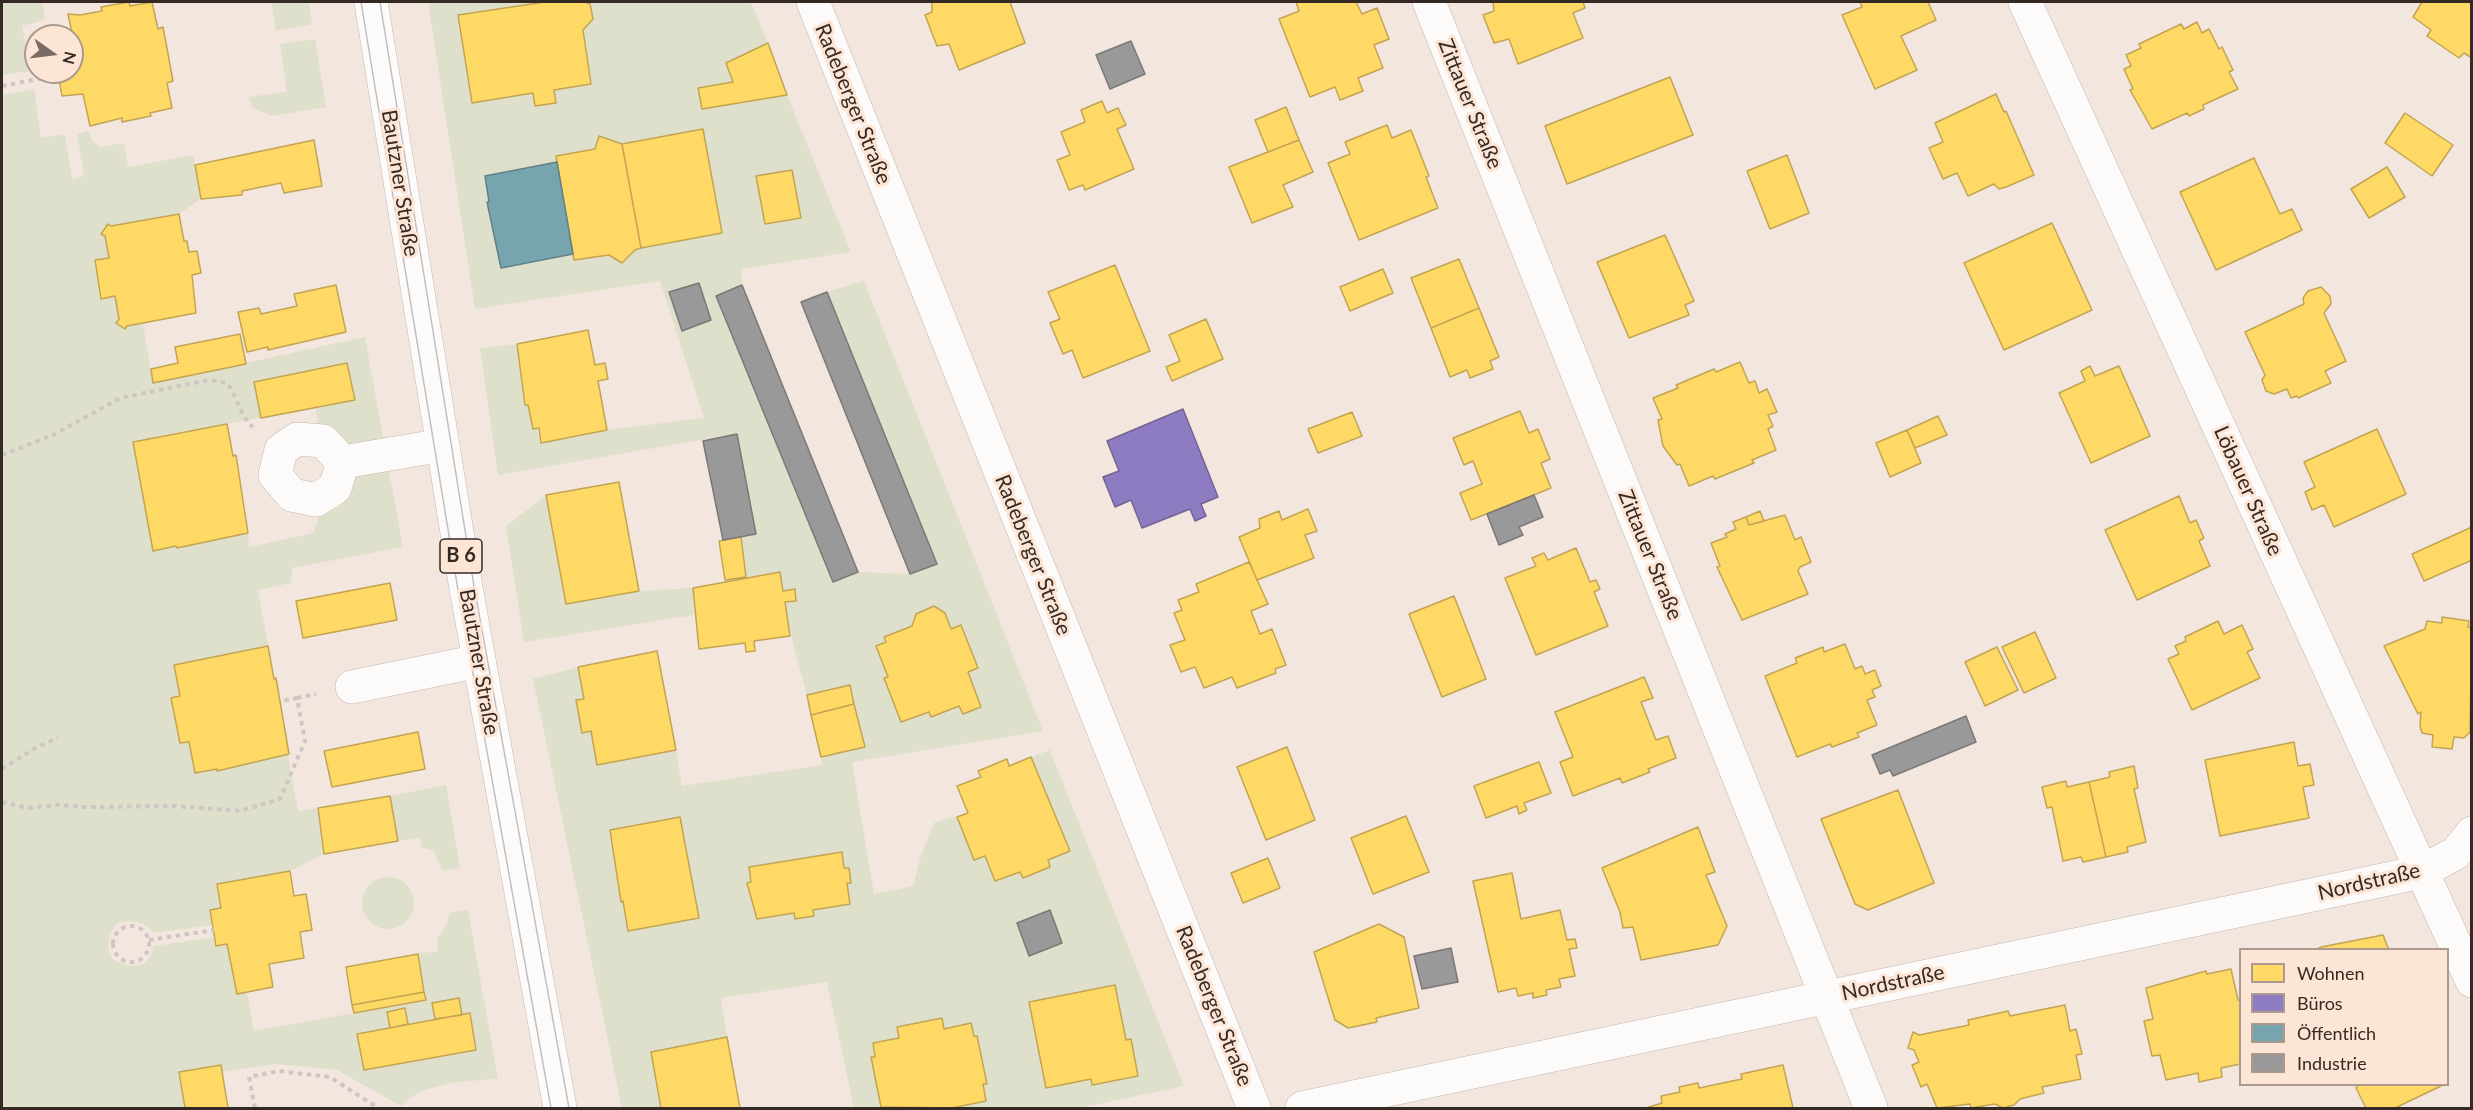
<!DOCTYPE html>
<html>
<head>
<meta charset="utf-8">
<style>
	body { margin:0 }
	#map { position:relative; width:2473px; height:1110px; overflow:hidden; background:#f3e6de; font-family:Lato,sans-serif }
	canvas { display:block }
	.frame { position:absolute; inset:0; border:3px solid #352a23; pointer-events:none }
	.legend { position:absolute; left:2239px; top:948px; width:210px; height:138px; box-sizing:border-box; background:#fce5d5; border:2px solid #ac9a8e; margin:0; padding:8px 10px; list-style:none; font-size:18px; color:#352a23 }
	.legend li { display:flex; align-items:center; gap:12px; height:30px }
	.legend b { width:30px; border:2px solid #ac9a8e }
	.north { position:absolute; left:24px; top:24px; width:60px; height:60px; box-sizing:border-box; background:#fce5d5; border:2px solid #ac9a8e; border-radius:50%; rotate:104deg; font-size:16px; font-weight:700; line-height:24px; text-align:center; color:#352a23 }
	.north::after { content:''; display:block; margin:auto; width:21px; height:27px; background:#786c64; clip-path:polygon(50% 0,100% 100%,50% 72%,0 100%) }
</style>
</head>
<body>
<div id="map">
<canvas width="2473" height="1110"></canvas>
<div class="frame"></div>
<ul class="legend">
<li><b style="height:16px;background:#ffd966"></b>Wohnen</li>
<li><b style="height:16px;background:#8e7cc3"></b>Büros</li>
<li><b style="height:16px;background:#76a5af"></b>Öffentlich</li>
<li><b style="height:16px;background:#999"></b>Industrie</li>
</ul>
<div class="north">N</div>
</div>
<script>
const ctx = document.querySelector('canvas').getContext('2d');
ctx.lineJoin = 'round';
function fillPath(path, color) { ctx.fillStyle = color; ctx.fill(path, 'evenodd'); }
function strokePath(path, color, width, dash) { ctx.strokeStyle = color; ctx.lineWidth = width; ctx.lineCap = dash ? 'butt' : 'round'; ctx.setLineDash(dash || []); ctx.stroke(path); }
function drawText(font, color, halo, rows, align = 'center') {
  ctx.font = font + ' Lato,sans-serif'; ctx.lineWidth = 6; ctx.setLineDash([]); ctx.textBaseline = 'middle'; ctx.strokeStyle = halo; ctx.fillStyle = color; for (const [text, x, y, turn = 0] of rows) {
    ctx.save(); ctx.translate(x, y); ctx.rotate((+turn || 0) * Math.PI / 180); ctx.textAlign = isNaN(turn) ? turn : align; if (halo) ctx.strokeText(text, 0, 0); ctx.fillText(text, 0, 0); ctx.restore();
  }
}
const green = new Path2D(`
	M2 2H42L45 20 22 26 30 71 2 75Z
	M271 2H309L312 24 276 31Z
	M428 2H751L768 43 726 63 733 82 702 109 787 95 851 252 741 269 742 285 716 296 833 582 858 572 910 574 937 563 827 292 864 281 1043 731 852 762 874 894 913 886 921 855 935 822 968 813 995 881 1069 851 1031 757 1050 750 1184 1086 1080 1108H854L827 982 721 998 727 1037 651 1052 661 1108H622L533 679 578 667 584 699 576 701 582 732 591 731 597 765 676 750 682 786 822 765C816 710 792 657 785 602L796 600 795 590 783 591 780 572 746 577 741 537 756 534 736 434 498 475 480 348 517 344 541 443 607 430 704 418 660 281 475 309Z
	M315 39 326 107 272 116 253 108 248 97 287 92 280 44Z
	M34 89 41 138 65 134 72 179 84 176 77 134 88 131 93 141 100 147 124 143 128 167 193 155 201 199 179 214 111 226 108 224 101 233 105 236 109 258 95 261 101 298 115 296 119 319 117 323 125 329 127 326 143 323 153 383 365 337 384 443 351 448 333 430 318 425 316 409 323 407 346 363 254 382 261 418 155 436 177 548 248 533 249 547 313 533 321 512 339 508 350 491 355 475 389 471 403 547 292 568 291 583 258 590 298 811 318 808 324 854 290 871 217 884 221 908 213 925 154 933C142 921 133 919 117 923 108 937 106 944 112 959 133 969 147 971 154 946L215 937 216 946 227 944 237 993 247 992 254 1031 426 1000 418 954 438 951 437 939 446 926 450 913 468 910 498 1079C467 1081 423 1082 401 1106L337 1070 275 1064 222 1072 221 1065 179 1073 185 1108H2V95ZM459 998 462 1015 470 1013 476 1050 364 1070 357 1034 390 1028 387 1012 405 1008 408 1024 435 1019 432 1003Z
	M546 495 566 604 639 591 693 588 694 615 524 642 506 526Z
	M446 785 460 868 442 870 433 850 421 847 420 838 398 841 390 796Z
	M362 903a26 26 0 1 1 52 0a26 26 0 1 1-52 0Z`);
const homes = new Path2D(`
	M129 2 130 6 152 2 158 29 163 27 173 81 167 83 172 108 150 113 151 116 122 122V118L90 126 83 94 62 96 58 72H72V48L75 47 68 14 80 15 102 11 101 7Z
	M545 2H585L590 4 593 19 583 30 591 84 554 90 556 103 535 106 533 93 472 103 458 15Z
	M932 2H1010L1025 43 959 70 949 44 937 46 925 15 932 12Z
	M1296 2H1356L1362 14 1377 8 1389 39 1374 45 1383 68 1358 78 1363 91 1340 100 1335 87 1310 97 1279 19 1299 11Z
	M1493 2H1583L1585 8 1573 13 1583 38 1518 64 1509 39 1494 43 1483 15 1494 11Z
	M1860 2H1928L1936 20 1901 36 1917 70 1875 89 1842 15 1862 7Z
	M2422 2H2472V58L2464 53 2459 58 2427 36 2431 30 2413 17Z
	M2197 22 2202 33 2209 29 2219 49 2222 47 2233 70 2229 72 2238 89 2203 105 2204 109 2189 116 2187 113 2152 129 2130 90 2133 89 2124 69 2131 66 2126 55 2141 48 2139 44 2181 24 2184 29Z
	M768 43 787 95 702 109 698 88 733 82 726 63Z
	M1670 77 1693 135 1567 184 1545 126Z
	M1996 94 2004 112 2006 111 2034 175 2006 187 1999 189 1994 184 1968 196 1957 173 1943 179 1929 148 1943 142 1935 123Z
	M1102 101 1107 113 1118 108 1126 125 1117 129 1134 169 1085 190 1083 185 1069 190 1057 160 1070 155 1061 132 1085 122 1081 110Z
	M1286 107 1299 140 1268 152 1255 120Z
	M2405 113 2453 145 2432 176 2385 143Z
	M1387 125 1392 138 1411 130 1429 176 1426 177 1438 208 1359 240 1328 163 1350 154 1345 142Z
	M703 129 722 233 641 248 622 144Z
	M599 136 622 144 641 248 635 250 622 263 609 255 574 260 573 254 556 156 595 149Z
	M314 140 322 186 284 193 281 183 242 191V195L201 199 195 165Z
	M1299 140 1313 172 1283 185 1293 207 1252 223 1229 167Z
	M1787 155 1809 213 1770 229 1747 171Z
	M2254 158 2280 214 2292 209 2302 230 2216 270 2180 192Z
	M2387 167 2405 197 2369 218 2351 189Z
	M792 170 801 218 765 224 756 176Z
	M179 214 184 241H187L189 252 197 251 201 273 192 275 196 313 127 326 125 329 116 323 119 319 115 296 101 299 95 260 109 258 105 236 101 234 108 224 111 226Z
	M2052 223 2092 310 2004 350 1964 263Z
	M1665 235 1694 301 1685 305 1689 315 1629 338 1597 262Z
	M1459 259 1479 308 1431 328 1411 278Z
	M1115 265 1150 351 1083 378 1072 350 1063 354 1050 323 1060 319 1048 292Z
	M1383 269 1393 293 1350 311 1340 287Z
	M336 285 346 332 268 350V347L247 352 238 312 259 308 261 314 297 306 294 294Z
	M2321 287 2330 296 2331 304 2324 313 2346 361 2325 371 2331 383 2298 398 2297 396 2291 398 2287 389 2274 394 2266 391 2262 380 2265 375 2245 332 2304 304 2303 298 2308 291Z
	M1479 308 1499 357 1490 361 1493 369 1470 378 1467 370 1450 377 1431 328Z
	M1206 319 1223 359 1172 381 1166 367 1180 361 1169 335Z
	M588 330 595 365 605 363 608 379 598 381 607 430 541 443 539 428 533 429 528 405H525L517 344Z
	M240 334 246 364 153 383 151 369 178 363 175 347Z
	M1740 362 1749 383 1755 381 1759 393 1767 389 1777 412 1768 415 1773 426 1768 429 1776 450 1752 460 1754 463 1715 479 1713 476 1689 486 1680 464 1677 465 1663 446 1658 420 1662 419 1653 398 1678 388 1676 385 1714 369 1716 372Z
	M347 363 355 400 261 418 254 382Z
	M2090 366 2095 376 2119 366 2150 436 2091 463 2059 393 2085 381 2081 371Z
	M1520 411 1529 433 1538 429 1550 459 1541 463 1551 488 1471 520 1460 493 1482 484 1473 461 1464 465 1453 438Z
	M1352 412 1362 436 1318 453 1308 429Z
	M1938 416 1947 435 1915 448 1907 430Z
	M227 424 233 456 236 455 248 533 177 548 176 546 153 551 133 442Z
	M2377 429 2406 494 2334 527 2324 505 2312 510 2305 492 2315 487 2304 462Z
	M1907 430 1921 463 1890 477 1876 443Z
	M619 482 639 591 566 604 546 495Z
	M2179 496 2190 523 2196 520 2204 538 2199 541 2210 566 2137 600 2105 530Z
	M1308 509 1317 531 1305 535 1314 558 1257 580 1239 537 1260 528 1259 519 1279 511 1282 520Z
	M1760 511 1764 521 1749 525 1746 517Z
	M1785 515 1795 540 1801 537 1811 562 1800 567 1798 571 1808 594 1742 620 1717 567 1720 566 1711 543 1727 537 1725 534 1736 529 1733 522 1746 517 1749 525Z
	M2472 527V560L2424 581 2412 554Z
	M741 537 746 577 725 580 719 541Z
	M1576 548 1590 582 1596 580 1600 589 1594 592 1608 626 1536 655 1505 578 1536 566 1532 558 1544 553 1548 560Z
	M1249 562 1268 604 1251 611 1260 634 1272 629 1286 665 1275 669 1276 673 1237 688 1232 677 1204 688 1195 667 1181 672 1170 645 1185 640 1174 613 1182 610 1178 600 1199 592 1196 584Z
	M780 572 783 591 795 589 796 601 785 602 790 636 754 641 755 651 746 652 745 643 699 649 693 588Z
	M390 583 397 620 303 638 296 601Z
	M1454 596 1486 679 1442 697 1409 614Z
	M934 606 945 613 951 629 961 625 978 668 968 672 981 707 963 714 959 706 931 717 929 712 901 722 884 678 888 677 876 646 886 642 884 637 912 626 916 614Z
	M2442 617 2469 621 2468 627H2472L2470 732 2464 738 2454 737 2452 749 2432 747 2433 735 2422 733 2420 726 2421 712 2418 714 2384 646 2425 629 2427 621 2442 623Z
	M2218 621 2224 634 2242 625 2253 649 2247 652 2260 678 2192 710 2168 659 2179 654 2175 646 2186 641 2185 637Z
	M2035 632 2056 678 2024 693 2002 647Z
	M1845 644 1855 669 1862 666 1865 674 1875 670 1881 686 1872 690 1875 697 1867 700 1877 725 1857 733 1859 737 1832 747 1830 744 1797 757 1765 676 1797 663 1795 658 1823 647 1824 652Z
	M268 646 274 679 276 678 289 754 217 771V769L195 773 189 742 180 743 171 698 180 696 174 665Z
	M1997 647 2018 690 1985 706 1965 662Z
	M657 651 676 750 597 765 591 731 582 733 576 700 584 699 578 667Z
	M1644 677 1653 698 1641 702 1656 740 1668 736 1676 758 1648 769 1650 772 1622 783 1620 778 1573 796 1560 762 1573 757 1555 712Z
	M850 685 854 704 811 715 807 695Z
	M854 704 865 747 821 757 811 715Z
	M418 732 425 769 332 787 324 751Z
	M2294 742 2298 766 2310 764 2314 785 2303 787 2309 818 2220 836 2205 760Z
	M1287 747 1315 820 1266 840 1237 767Z
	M1031 757 1070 851 1048 860 1050 867 1023 878 1020 872 995 881 985 856 974 860 957 817 968 813 957 786 981 777 978 771 1007 759 1009 766Z
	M1539 762 1551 793 1524 803 1527 810 1519 814 1517 806 1486 818 1474 786Z
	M2134 766 2138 788 2134 789 2146 842 2127 847 2128 852 2106 857 2089 782 2110 777 2109 772Z
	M2066 781 2067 787 2089 782 2106 857 2083 862 2081 857 2063 861 2052 807 2047 808 2042 787Z
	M1898 790 1934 883 1868 910 1855 904 1821 819Z
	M390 796 398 841 324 854 318 808Z
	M1406 816 1429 872 1373 894 1351 838Z
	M680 817 699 918 628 931 623 901 621 902 610 830Z
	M1698 827 1715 872 1706 875 1727 926 1718 945 1641 960 1633 927 1623 928 1620 912 1602 868Z
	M842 852 844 868H849L851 883H847L850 904 813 910 814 916 795 919 794 913 757 919 747 883 751 882 749 867Z
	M1268 858 1280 888 1243 903 1231 873Z
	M290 871 294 896 306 894 312 930 300 932 304 958 269 964 273 987 237 994 227 944 216 946 210 910 221 908 217 884Z
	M1512 873 1521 919 1560 910 1567 940 1575 939 1577 948 1569 949 1575 976 1559 979 1561 987 1546 990 1547 995 1533 998V993L1518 996 1516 988 1498 992 1473 881Z
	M1379 924 1404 937 1419 1008 1376 1018 1377 1022 1348 1028 1335 1020 1314 952Z
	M2383 935 2389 950H2316L2321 947Z
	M418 954 424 992 352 1005 346 967Z
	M2231 969 2238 1000H2240V1064L2221 1068 2222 1077 2199 1082 2198 1073 2166 1080 2160 1055 2152 1056 2144 1021 2153 1019 2146 988 2206 971 2207 974Z
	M1115 985 1126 1040 1131 1039 1138 1076 1092 1085 1091 1079 1046 1088 1029 1002Z
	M424 992 426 1000 354 1013 352 1005Z
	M459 998 462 1015 435 1019 432 1003Z
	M2065 1005 2070 1031 2076 1029 2082 1054 2076 1055 2081 1079 2042 1087 2044 1093 2020 1099 2014 1105 2003 1108 1995 1104 1971 1108 1970 1104 1937 1108 1927 1084 1921 1087 1912 1065 1919 1062 1914 1050 1908 1048 1913 1032 1919 1035 1969 1025 1968 1020 2008 1011 2010 1016Z
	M405 1008 408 1024 390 1028 387 1012Z
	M470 1013 476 1050 364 1070 357 1034Z
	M942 1018 944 1029 971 1023 974 1036H977L987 1084H983L986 1101 952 1108 881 1107 871 1057H875L873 1043 899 1038 897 1027Z
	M727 1037 740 1108H661L651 1052Z
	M221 1065 228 1108H185L179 1072Z
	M1783 1065 1793 1108H1646L1662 1103 1661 1096 1680 1092 1679 1087 1698 1083 1699 1088 1742 1079 1741 1074Z
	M2359 1084H2445L2395 1108H2366L2356 1088Z`);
const offices = new Path2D(`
	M1183 409 1218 497 1201 504 1206 516 1195 521 1190 509 1142 528 1131 500 1115 507 1103 477 1119 471 1107 441Z`);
const public = new Path2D(`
	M557 162 573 254 501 268 487 202H489L485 176Z`);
const industry = new Path2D(`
	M1131 41 1145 74 1110 89 1096 55Z
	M699 283 711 320 682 331 669 292Z
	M742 285 858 572 833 582 716 296Z
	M827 292 937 564 910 574 801 302Z
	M737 434 756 534 723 540 703 441Z
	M1534 495 1543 517 1519 527 1523 535 1499 545 1487 514Z
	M1966 716 1976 742 1893 776 1890 770 1880 774 1872 755Z
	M1050 910 1062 943 1029 956 1017 923Z
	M1451 948 1458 982 1422 989 1414 956Z`);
const path = new Path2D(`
	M2 86 58 75
	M2 455 53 435 120 398 209 380 227 383C238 398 241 418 253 427
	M297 698 316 694
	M2 769 37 747 58 738
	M2 802 28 808 58 805 84 807 176 806 240 811 280 799 305 741 297 698 281 701
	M113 944a18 18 0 1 1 36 0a18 18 0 1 1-36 0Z
	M149 940 214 930
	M255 1108 249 1077 279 1071 330 1077 378 1108`);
const minor = new Path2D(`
	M813 2 1254 1108
	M1429 2 1871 1108
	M2025 2 2472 981
	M343 462 323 441 297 439 281 450 275 475 292 495 316 500 335 488 343 462 443 445
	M352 687 479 661
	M1302 1108 2421 872 2456 853 2472 833`);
const major = new Path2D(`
	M371 2 466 588 560 1108`);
const tram = new Path2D(`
	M361 2 458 590 551 1108
	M380 2 474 586 569 1108`);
const shields = [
	[461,556,42]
];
const shieldNames = [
	["B 6",461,556]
];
const streetNames = [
	["Radeberger Straße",853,104,68],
	["Zittauer Straße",1470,104,68],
	["Bautzner Straße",400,183,81],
	["Löbauer Straße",2248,491,66],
	["Radeberger Straße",1033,555,68],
	["Zittauer Straße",1650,555,68],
	["Bautzner Straße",479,662,80],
	["Nordstraße",2369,882,-13],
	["Nordstraße",1893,983,-12],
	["Radeberger Straße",1214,1006,68]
];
fillPath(green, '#dfe0cb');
fillPath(homes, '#ffd966');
strokePath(homes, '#c2a452', 1.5);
fillPath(offices, '#8e7cc3');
strokePath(offices, '#736393', 1.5);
fillPath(public, '#76a5af');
strokePath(public, '#628085', 1.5);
fillPath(industry, '#999');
strokePath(industry, '#7b7876', 1.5);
strokePath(minor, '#c2b7b0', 34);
strokePath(major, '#c2b7b0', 34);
strokePath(path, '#cdc6c3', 4, [4.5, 4.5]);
strokePath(minor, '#fdfbfa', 33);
strokePath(major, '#fdfbfa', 33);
strokePath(tram, '#c2bebc', 1.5);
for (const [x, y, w] of shields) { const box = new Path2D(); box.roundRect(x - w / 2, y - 17, w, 34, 4.5); ctx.fillStyle = '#fce5d5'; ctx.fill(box); strokePath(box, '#352a23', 1.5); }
drawText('bold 20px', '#352a23', null, shieldNames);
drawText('21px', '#352a23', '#fce5d5', streetNames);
</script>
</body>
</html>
